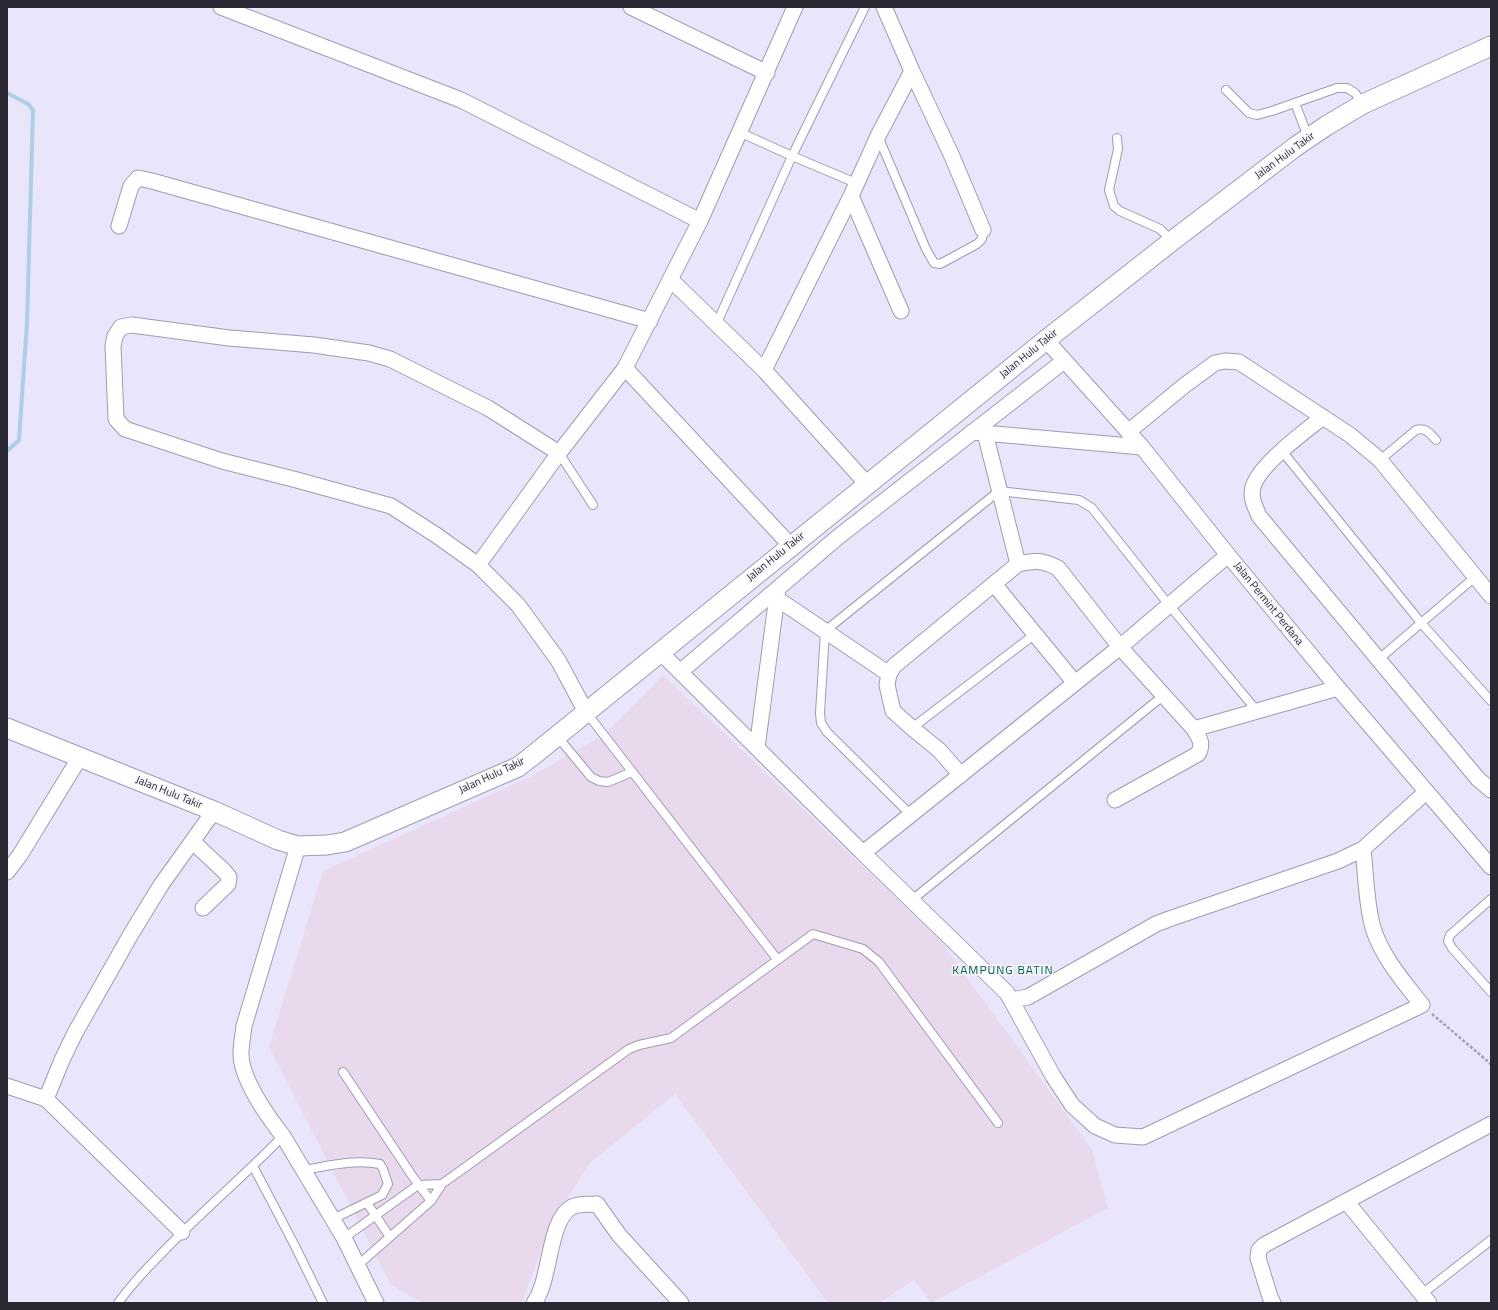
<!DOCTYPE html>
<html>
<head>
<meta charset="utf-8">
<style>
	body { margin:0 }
	#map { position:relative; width:1498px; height:1310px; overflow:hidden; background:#e9e6fb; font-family:"Titillium Web",sans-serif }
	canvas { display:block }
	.frame { position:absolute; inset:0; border:8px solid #2a2832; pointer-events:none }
</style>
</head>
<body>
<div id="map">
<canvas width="1498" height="1310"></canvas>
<div class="frame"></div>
</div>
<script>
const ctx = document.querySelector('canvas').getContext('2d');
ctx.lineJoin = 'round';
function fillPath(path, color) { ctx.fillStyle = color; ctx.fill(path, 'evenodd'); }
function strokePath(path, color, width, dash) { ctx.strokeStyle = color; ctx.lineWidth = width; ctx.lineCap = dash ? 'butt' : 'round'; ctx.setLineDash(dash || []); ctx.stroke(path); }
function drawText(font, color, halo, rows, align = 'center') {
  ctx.font = font + ' "Titillium Web",sans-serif'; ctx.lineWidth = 3; ctx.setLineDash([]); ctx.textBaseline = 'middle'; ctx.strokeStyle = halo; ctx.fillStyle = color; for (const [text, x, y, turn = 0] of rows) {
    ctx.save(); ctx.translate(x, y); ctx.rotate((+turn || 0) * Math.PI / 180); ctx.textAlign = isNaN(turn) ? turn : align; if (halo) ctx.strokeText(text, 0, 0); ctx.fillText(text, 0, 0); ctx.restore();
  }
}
const education = new Path2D(`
	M663 675 939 939 1092 1150 1108 1208 931 1303 914 1280 879 1303H828L675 1094 590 1163 553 1221 522 1301 518 1303H423L391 1285 269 1047 323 871 532 776 603 735Z`);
const stream = new Path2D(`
	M7 93 28 104 33 110 27 323 19 440 7 451`);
const path = new Path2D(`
	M1432 1014 1491 1064`);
const service = new Path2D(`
	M1226 90 1249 113 1257 115 1272 111 1337 88H1347L1355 93 1363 104
	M1295 103 1308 137
	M739 132 792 156 856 183
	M878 136 926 249 934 263 940 264 977 244 982 239 983 230
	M1117 138 1118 149 1109 190 1114 206 1120 211 1160 229 1172 241
	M716 325 792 156 865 7
	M1282 451 1422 624 1491 701
	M559 453 593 505
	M1380 460 1416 430C1426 427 1429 433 1436 440
	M1379 659 1475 577
	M586 712 777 959
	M912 728 1035 634
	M557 736 591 777 599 781 608 782 632 772
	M911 815 827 732 821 723 820 713 825 631 999 491 1079 500 1092 508 1169 605 1257 711
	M1491 899 1450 935 1448 941 1452 948 1491 992
	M912 900 1164 695
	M343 1072 413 1177 431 1201
	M253 1166 295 1246 323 1303
	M303 1170C328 1166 355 1159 380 1164L383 1169 388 1184 382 1195 333 1219
	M367 1203 390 1237
	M344 1238 418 1185 442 1184
	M358 1265 431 1201 442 1184 629 1049 639 1045 671 1038 813 934 863 949 879 962 998 1123
	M1422 1294 1491 1240
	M118 1303C131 1285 145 1270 160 1255 199 1214 243 1177 283 1136`);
const minor = new Path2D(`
	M221 7 461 100 700 221
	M631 7 767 73
	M884 7 912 71
	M851 196 901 311
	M119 226 131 186 138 178 152 181 650 321
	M671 280 764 370 851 196 878 136 912 71 951 154 983 230
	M1046 340 1142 447 1228 555 1338 688 1491 867
	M625 368 791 546
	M764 370 867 484
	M1323 417C1304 432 1259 465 1253 487 1250 498 1255 506 1259 516L1478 779 1491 790
	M972 432 1142 447
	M1128 432 1185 385 1215 363 1225 361 1239 362 1350 435 1380 460 1491 596
	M985 433 1018 564
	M478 565 436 535 391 506 297 480 222 461 125 429 116 419 113 346 115 336 121 327 132 325 229 338 314 345 369 353 390 359 488 408 559 453
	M994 584 1075 683
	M776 598 889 674
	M660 652 863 853 1120 647 1228 555
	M680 672 838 537 1064 361
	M586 712 558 660 518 605 478 565 559 453 625 368 700 221 795 7
	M1194 729 1338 688
	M757 748 778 588
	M961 775 939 750 912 728 893 711 887 685 889 674 894 666 1018 564C1035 560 1042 560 1058 568L1120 647 1194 729C1199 738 1204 743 1198 754L1115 800
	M193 842 224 871 229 877 228 884 203 908
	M298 846 244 1026C243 1035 241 1045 241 1054 241 1079 268 1117 283 1136L344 1238 376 1303
	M863 853 1007 993 1011 1000 1028 997 1156 924 1169 919 1338 861 1363 849 1426 792
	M7 872 20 855 80 757
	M1011 1000 1053 1076 1072 1105 1095 1126 1115 1135 1143 1137 1422 1005C1404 982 1382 957 1373 928 1366 903 1366 875 1363 849
	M7 1086 46 1099 182 1232
	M46 1099 62 1060 75 1033 131 934 161 885 214 811
	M1346 1201 1429 1303
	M534 1303C551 1281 548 1219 572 1207 579 1203 589 1205 597 1204L619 1235 681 1303
	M1273 1303 1270 1297 1258 1258 1259 1250 1264 1245 1491 1124`);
const tertiary = new Path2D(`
	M7 728 214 811 278 840 298 846 327 845 345 842 518 767 531 757 1046 340 1172 241 1295 147 1326 126 1363 104 1491 46`);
const streetNames = [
	["Jalan Hulu Takir",1285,156,-36],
	["Jalan Hulu Takir",1029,354,-39],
	["Jalan Hulu Takir",776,557,-39],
	["Jalan Permint Perdana",1268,604,51],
	["Jalan Hulu Takir",492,776,-25],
	["Jalan Hulu Takir",169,793,22]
];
const neighbourhoodNames = [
	["KAMPUNG BATIN",1003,971]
];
fillPath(education, '#e8d9ec');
strokePath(stream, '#accfe7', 4);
strokePath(service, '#9f9bb3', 10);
strokePath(minor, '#9f9bb3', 17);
strokePath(tertiary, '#9f9bb3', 21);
strokePath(path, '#a2a0b1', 2.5, [3, 2]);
strokePath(service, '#fff', 8);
strokePath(minor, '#fff', 15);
strokePath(tertiary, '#fff', 19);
drawText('11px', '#2a2832', '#f6f6fb', streetNames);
ctx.letterSpacing = '1px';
drawText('12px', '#025b49', '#f6f6fb', neighbourhoodNames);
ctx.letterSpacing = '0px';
</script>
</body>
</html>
